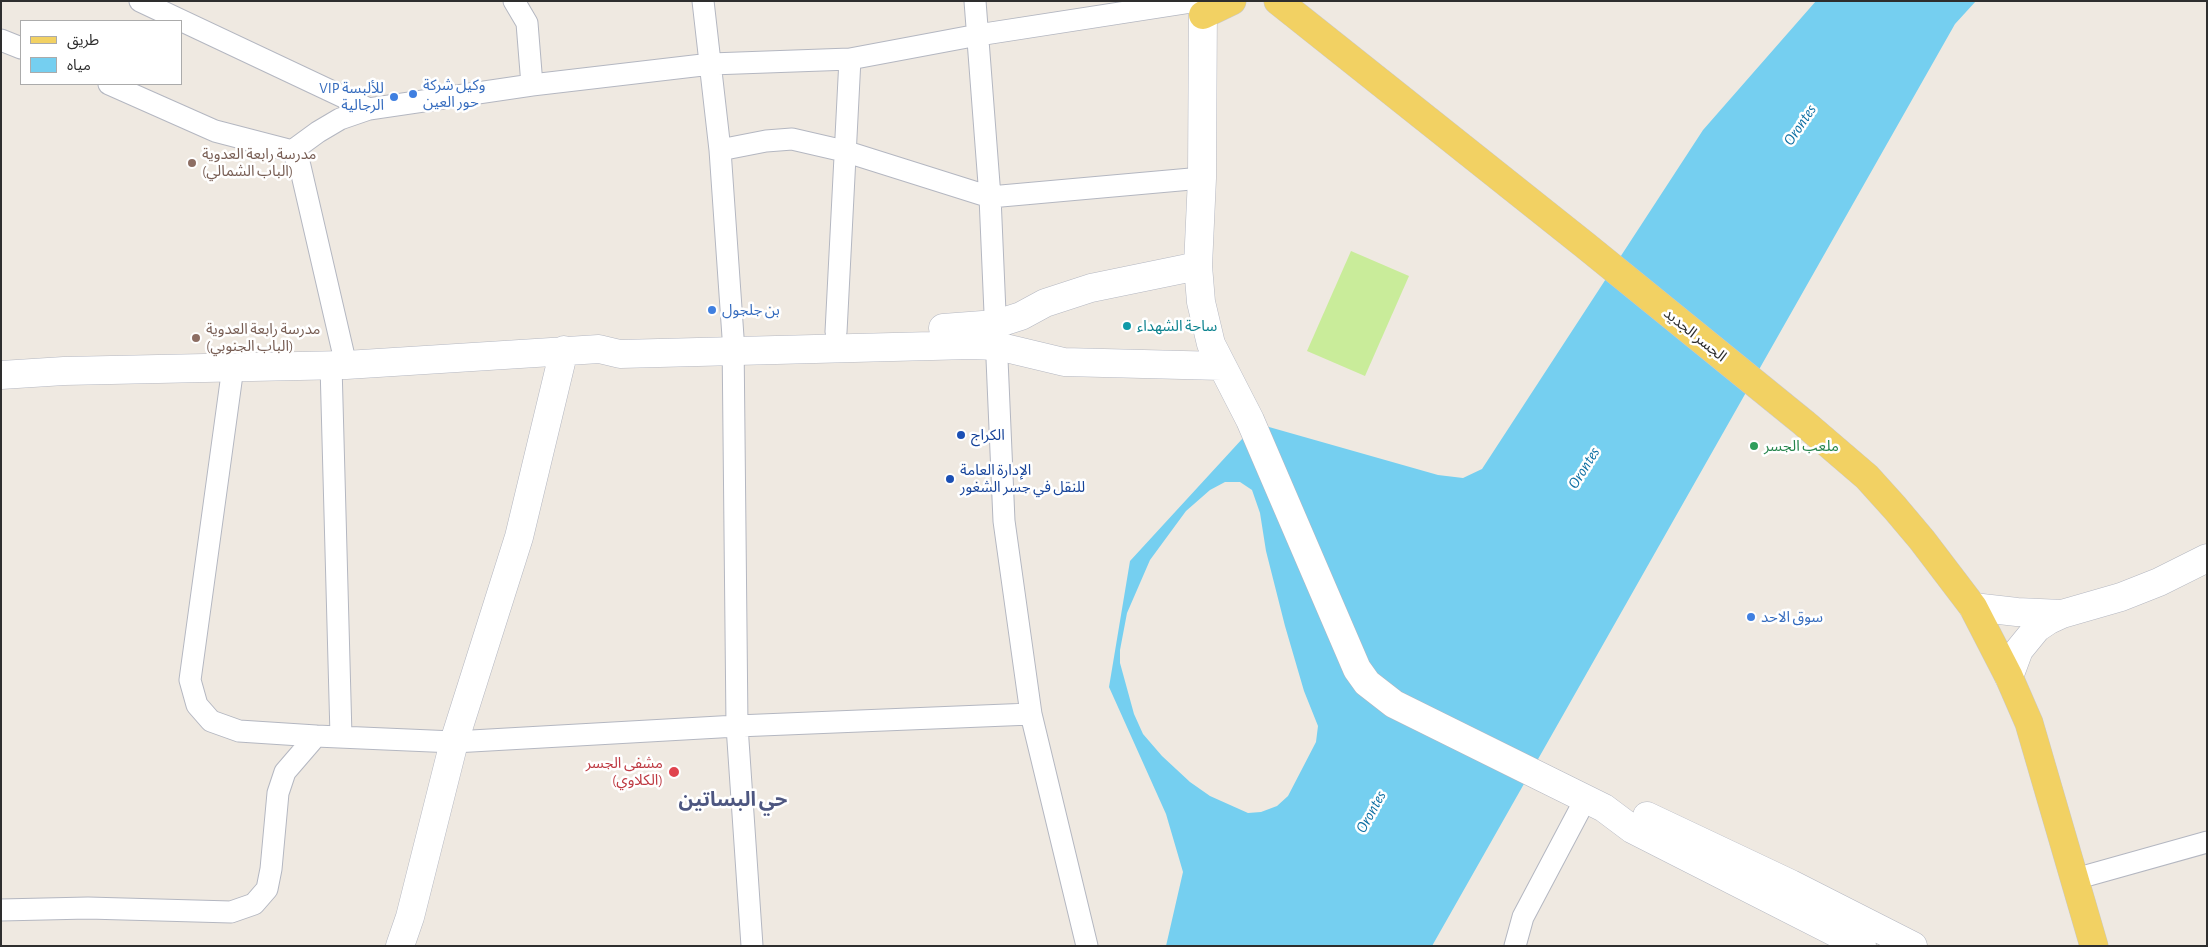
<!DOCTYPE html>
<html>
<head>
<meta charset="utf-8">
<style>
	body { margin:0 }
	#map { position:relative; width:2208px; height:947px; overflow:hidden; background:#efe9e1; font-family:"Alegreya Sans","Noto Sans Arabic",sans-serif }
	canvas { display:block }
	.frame { position:absolute; inset:0; border:2px solid #2e2e2e; pointer-events:none }
	.legend { position:absolute; left:20px; top:20px; width:162px; height:65px; box-sizing:border-box; background:#fff; border:1px solid #ababab; margin:0; padding:6px 9px; list-style:none; font-size:15px; color:#2e2e2e }
	.legend li { display:flex; align-items:center; gap:10px; height:25px }
	.legend b { width:25px; border:1px solid #ababab }
</style>
</head>
<body>
<div id="map">
<canvas width="2208" height="947"></canvas>
<div class="frame"></div>
<ul class="legend">
<li><b style="height:6px;background:#f2d163"></b>طريق</li>
<li><b style="height:14px;background:#75cff0"></b>مياه</li>
</ul>
</div>
<script>
const c = document.querySelector('canvas').getContext('2d');
c.lineJoin = 'round';
function fillPath(path, color) {
  c.fillStyle = color;
  c.fill(path, 'evenodd');
}
function shape(rows) {
  const path = new Path2D();
  for (const r of rows) {
    path.moveTo(r[0], r[1]);
    for (let i = 2; i < r.length; i += 2) path.lineTo(r[i], r[i + 1]);
  }
  return path;
}
function trace(path, color, width, dash) {
  c.strokeStyle = color;
  c.lineWidth = width;
  c.lineCap = dash ? 'butt' : 'round';
  c.setLineDash(dash || []);
  c.stroke(path);
}
function drawText(font, color, halo, rows, align = 'center') {
  c.font = font + ' "Alegreya Sans","Noto Sans Arabic",sans-serif';
  c.lineWidth = 5;
  c.setLineDash([]);
  c.textBaseline = 'middle';
  c.strokeStyle = halo;
  c.fillStyle = color;
  for (const [text, x, y, turn = 0] of rows) {
    c.save();
    c.translate(x, y);
    c.rotate((+turn || 0) * Math.PI / 180);
    c.textAlign = isNaN(turn) ? turn : align;
    if (halo) c.strokeText(text, 0, 0);
    c.fillText(text, 0, 0);
    c.restore();
  }
}
const pitch = shape([
	[1351,251,1409,276,1365,376,1307,351]
]);
const water = shape([
	[1816,1,1976,1,1955,24,1432,946,1166,946,1183,872,1166,814,1109,687,1130,561,1243,438,1269,427,1438,475,1463,478,1482,469,1703,130],
	[1225,482,1240,482,1252,490,1260,513,1266,551,1285,626,1304,691,1318,726,1316,742,1288,796,1277,806,1261,812,1248,813,1210,796,1190,782,1162,756,1143,734,1134,714,1120,663,1120,650,1127,613,1150,560,1186,511,1210,490]
]);
const street = shape([
	[140,1,369,109],
	[514,1,527,23,532,85],
	[703,1,720,150,733,337,737,726,752,946],
	[975,1,990,197,1004,521,1031,714,1087,946],
	[1,40,21,48],
	[109,84,215,131,292,151,300,166,346,365],
	[720,150,766,141,792,139,844,151,990,197,1202,178],
	[292,151,318,132,340,119,369,109,532,85,711,64,850,59,978,35,1197,1],
	[836,332,850,59],
	[331,365,341,736],
	[233,367,190,680,197,705,211,721,239,731,316,736],
	[2075,879,2207,842],
	[1,910,88,908,231,912,254,904,267,889,271,869,278,793,285,772,316,736,454,742,737,726,1031,714],
	[1515,946,1523,917,1586,798]
]);
const secondary = shape([
	[1203,1,1202,178,1198,266,1201,302,1211,344,1250,420,1357,669,1367,683,1394,704,1604,808,1632,829,1862,946],
	[943,328,996,324,1021,316,1045,303,1091,288,1198,266],
	[1,375,64,371,346,365,599,349,620,354,971,345,997,346,1064,362,1222,366],
	[1973,607,2017,612,2062,614],
	[2009,677,2019,650,2037,628,2049,620,2062,614,2121,597,2159,582,2207,558],
	[1647,816,1791,884,1913,946],
	[400,946,410,917,454,742,519,537,564,350]
]);
const primary = shape([
	[1278,1,1586,246,1804,423,1867,477,1895,508,1922,540,1973,607,2009,677,2029,723,2094,946],
	[1203,15,1232,1]
]);
const markers = [
	[413,94,5,"#3f7fe0"],
	[394,97,5,"#3f7fe0"],
	[192,163,5,"#8d6e63"],
	[712,310,5,"#3f7fe0"],
	[1127,326,5,"#0f9aa8"],
	[196,338,5,"#8d6e63"],
	[961,435,5,"#1a4fb4"],
	[1754,446,5,"#2e9e5b"],
	[950,479,5,"#1a4fb4"],
	[1751,617,5,"#3f7fe0"],
	[674,772,6,"#e0444e"]
];
const shopNames = [
	["وكيل شركة",423,85],
	["حور العين",423,102],
	["VIP للألبسة",384,88,"right"],
	["الرجالية",384,105,"right"],
	["بن جلجول",722,310],
	["سوق الاحد",1761,617]
];
const educationNames = [
	["مدرسة رابعة العدوية",202,154],
	["(الباب الشمالي)",202,171],
	["مدرسة رابعة العدوية",206,329],
	["(الباب الجنوبي)",206,346]
];
const cultureNames = [
	["ساحة الشهداء",1137,326]
];
const streetNames = [
	["الجسر الجديد",1695,335,39]
];
const transitNames = [
	["الكراج",971,435],
	["الإدارة العامة",960,470],
	["للنقل في جسر الشغور",960,487]
];
const leisureNames = [
	["ملعب الجسر",1764,446]
];
const healthNames = [
	["مشفى الجسر",663,763],
	["(الكلاوي)",663,780]
];
const waterNames = [
	["Orontes",1800,125,-56],
	["Orontes",1584,468,-58],
	["Orontes",1371,812,-61]
];
const districtNames = [
	["حي البساتين",733,800]
];
fillPath(pitch, '#c9ec9a');
fillPath(water, '#75cff0');
trace(street, '#b4b7c1', 23);
trace(secondary, '#b4b7c1', 29);
trace(primary, '#c9c9c9', 29);
trace(street, '#fff', 21);
trace(secondary, '#fff', 28);
trace(primary, '#f2d163', 28);
for (const [x, y, r, color] of markers) {
  const dot = new Path2D();
  dot.arc(x, y, r, 0, 2 * Math.PI);
  c.fillStyle = color;
  c.fill(dot);
  trace(dot, '#fff', 2);
}
drawText('15px', '#366cbe', '#fff', shopNames, 'left');
drawText('15px', '#785e54', '#fff', educationNames, 'left');
drawText('15px', '#0d838f', '#fff', cultureNames, 'left');
drawText('15px', '#2e2e2e', '#fff', streetNames);
drawText('15px', '#164399', '#fff', transitNames, 'left');
drawText('15px', '#27864d', '#fff', leisureNames, 'left');
drawText('15px', '#be3a42', '#fff', healthNames, 'right');
drawText('italic 16px', '#0d6fa3', '#fff', waterNames);
drawText('bold 20px', '#4d5680', '#fff', districtNames);
</script>
</body>
</html>
